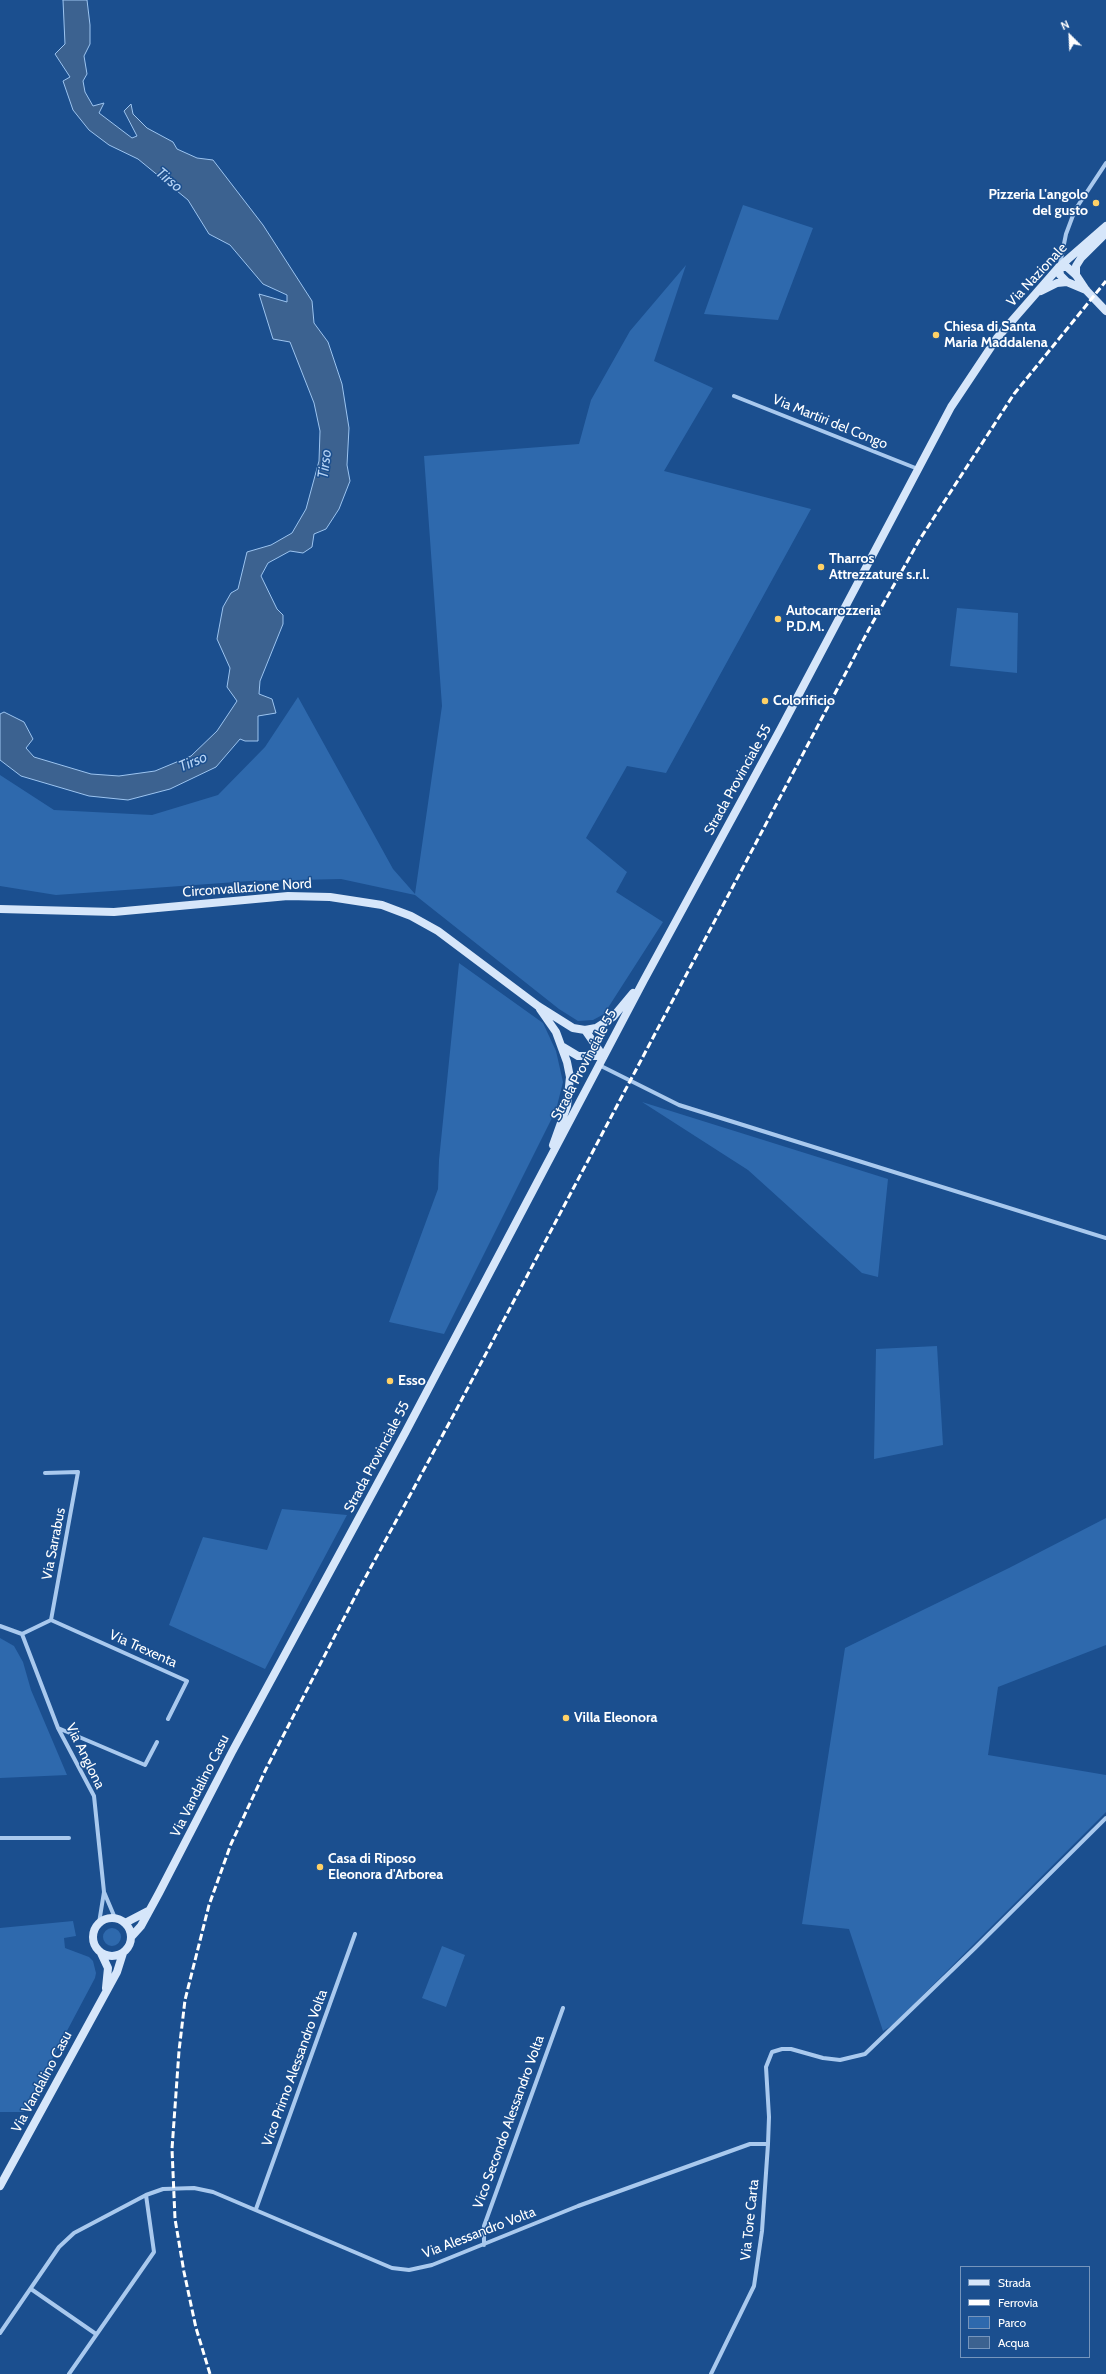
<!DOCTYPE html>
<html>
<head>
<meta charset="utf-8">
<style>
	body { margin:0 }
	#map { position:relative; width:1106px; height:2374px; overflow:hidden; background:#1b4f8f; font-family:Cabin,sans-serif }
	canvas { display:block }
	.legend { position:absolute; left:960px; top:2266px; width:130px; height:92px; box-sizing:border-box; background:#1b4f8f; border:1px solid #7695bc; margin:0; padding:5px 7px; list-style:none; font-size:12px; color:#fff }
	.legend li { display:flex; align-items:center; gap:8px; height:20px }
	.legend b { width:20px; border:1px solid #7695bc }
	.north { position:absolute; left:1050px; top:16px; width:40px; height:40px; -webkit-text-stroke:3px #1b4f8f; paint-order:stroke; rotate:336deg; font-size:11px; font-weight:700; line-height:16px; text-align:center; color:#fff }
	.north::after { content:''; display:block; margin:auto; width:14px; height:18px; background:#fff; clip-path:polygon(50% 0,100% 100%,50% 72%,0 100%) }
</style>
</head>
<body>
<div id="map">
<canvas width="1106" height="2374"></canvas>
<ul class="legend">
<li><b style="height:5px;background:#d6e6fa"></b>Strada</li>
<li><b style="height:5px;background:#fff"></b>Ferrovia</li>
<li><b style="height:11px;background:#2e69ad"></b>Parco</li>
<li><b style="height:11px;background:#3c6290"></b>Acqua</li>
</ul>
<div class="north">N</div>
</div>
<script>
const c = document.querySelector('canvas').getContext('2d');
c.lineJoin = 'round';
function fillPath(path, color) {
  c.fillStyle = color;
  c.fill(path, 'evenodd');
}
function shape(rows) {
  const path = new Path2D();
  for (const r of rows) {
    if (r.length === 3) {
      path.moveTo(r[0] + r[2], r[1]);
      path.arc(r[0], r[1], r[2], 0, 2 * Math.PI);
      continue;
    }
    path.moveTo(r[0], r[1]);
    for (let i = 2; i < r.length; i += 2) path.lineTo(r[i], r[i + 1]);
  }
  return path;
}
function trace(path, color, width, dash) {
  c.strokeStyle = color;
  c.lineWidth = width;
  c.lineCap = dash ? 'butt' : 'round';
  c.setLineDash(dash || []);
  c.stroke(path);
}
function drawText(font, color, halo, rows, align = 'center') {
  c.font = font + ' Cabin,sans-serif';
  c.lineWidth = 3;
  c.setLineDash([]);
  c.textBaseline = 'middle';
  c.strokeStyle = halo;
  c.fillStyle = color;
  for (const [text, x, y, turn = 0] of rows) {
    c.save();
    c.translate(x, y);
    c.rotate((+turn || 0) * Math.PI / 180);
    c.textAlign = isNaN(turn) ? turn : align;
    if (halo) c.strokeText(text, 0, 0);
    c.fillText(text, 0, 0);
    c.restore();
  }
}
const green = shape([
	[743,205,813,228,778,320,704,314],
	[686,265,654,361,713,388,664,471,811,509,666,773,627,766,586,838,627,872,616,892,663,922,604,1014,593,1020,578,1021,559,1009,415,895,341,879,250,881,56,895,0,886,0,775,54,810,152,815,218,795,265,747,298,697,393,869,415,894,442,706,424,456,579,444,591,400,630,331],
	[957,608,1018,613,1017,673,950,666],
	[459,963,543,1023,556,1051,563,1082,556,1110,444,1334,389,1322,438,1189,439,1160],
	[642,1102,888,1179,878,1277,862,1273,748,1170],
	[937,1346,943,1445,874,1459,876,1349],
	[282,1509,347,1515,265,1669,169,1625,203,1537,267,1550],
	[1106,1518,1106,1645,998,1687,988,1755,1106,1775,1106,1812,893,2025,883,2031,849,1929,802,1924,845,1648,1009,1568],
	[0,1638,14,1646,23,1662,31,1690,67,1775,0,1778],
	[73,1921,76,1936,64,1938,65,1948,89,1957,93,1961,96,1973,95,1978,24,2112,0,2112,0,1928],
	[112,1937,9],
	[442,1946,465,1955,446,2007,422,1998]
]);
const water = shape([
	[63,0,87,0,90,25,90,44,84,56,87,74,83,81,85,92,93,106,104,103,99,113,132,138,137,136,124,111,131,104,133,114,147,128,173,142,177,149,197,158,213,160,263,225,312,301,314,323,328,342,342,384,349,428,347,465,350,481,339,509,326,529,314,534,312,547,303,553,290,551,268,563,261,576,277,609,283,615,283,624,260,681,259,694,272,699,276,713,258,716,258,741,245,741,240,739,216,767,170,789,128,800,89,796,21,776,0,760,0,714,4,712,24,722,33,739,26,748,34,757,91,774,119,776,155,771,191,756,217,731,237,701,227,687,230,668,217,639,223,607,231,593,238,589,247,552,271,545,292,533,306,509,319,461,320,431,314,403,290,342,273,339,259,294,287,302,287,295,263,284,230,245,209,234,188,200,138,159,109,145,89,130,73,110,63,81,70,77,55,54,65,44,63,0]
]);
const street = shape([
	[1060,264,1066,234,1075,210,1106,163],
	[734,396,918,469],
	[599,1065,679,1105,1106,1238],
	[51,1620,187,1681,168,1719],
	[0,1626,22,1634],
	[22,1634,58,1728,94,1796,104,1892,99,1923],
	[22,1634,51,1620,78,1472,45,1473],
	[58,1728,145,1765,157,1742],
	[0,1838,69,1838],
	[104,1892,115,1918],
	[256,2209,355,1934],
	[484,2245,484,2226,563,2008],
	[31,2289,96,2334],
	[0,2333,59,2247,74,2233,146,2195,163,2189,194,2188,213,2192,392,2268,409,2270,432,2265,578,2206,750,2144,768,2144],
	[69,2374,154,2252,146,2195],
	[711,2374,754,2286,762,2231,768,2144,769,2117,766,2067,772,2052,782,2049,791,2049,823,2058,840,2060,865,2054,975,1948,1106,1818]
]);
const secondary = shape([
	[1059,267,1067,267,1076,275,1086,290,1106,311],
	[1059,267,1060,275,1067,282,1086,290],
	[1076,275,1076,266,1081,258,1106,233],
	[1041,291,1057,283,1067,282],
	[0,909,114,912,288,896,330,897,382,905,411,916,438,931,538,1006,573,1028,585,1030,603,1056],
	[540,1009,556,1032,567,1062,570,1077,567,1106,553,1145],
	[585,1030,596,1028,613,1017,633,993],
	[563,1047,578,1056,603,1056],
	[112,1937,19],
	[125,1923,148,1911],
	[132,1936,141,1926,159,1893,232,1752,405,1433,644,980,780,730,951,407,997,338,1059,267,1106,226],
	[101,1953,108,1968,106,1988],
	[0,2186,117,1972,123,1953]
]);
const rail = shape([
	[210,2374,196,2328,184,2272,175,2219,172,2149,179,2051,185,2000,209,1905,231,1844,266,1769,358,1591,453,1416,869,629,920,539,1014,394,1106,281]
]);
const markers = [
	[1096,203,4,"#ffd166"],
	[936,335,4,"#ffd166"],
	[821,567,4,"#ffd166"],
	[778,619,4,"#ffd166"],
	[765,701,4,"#ffd166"],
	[390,1381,4,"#ffd166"],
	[566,1718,4,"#ffd166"],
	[320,1867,4,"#ffd166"]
];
const poiNames = [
	["Pizzeria L'angolo",1088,195,"right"],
	["del gusto",1088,211,"right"],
	["Chiesa di Santa",944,327],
	["Maria Maddalena",944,343],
	["Tharros",829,559],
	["Attrezzature s.r.l.",829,575],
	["Autocarrozzeria",786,611],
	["P.D.M.",786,627],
	["Colorificio",773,701],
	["Esso",398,1381],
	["Villa Eleonora",574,1718],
	["Casa di Riposo",328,1859],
	["Eleonora d'Arborea",328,1875]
];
const streetNames = [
	["Via Nazionale",1037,275,-47],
	["Via Martiri del Congo",830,422,22],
	["Strada Provinciale 55",738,780,-61],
	["Circonvallazione Nord",247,888,-4],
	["Strada Provinciale 55",584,1065,-62],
	["Strada Provinciale 55",377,1457,-62],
	["Via Sarrabus",54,1544,-79],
	["Via Trexenta",143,1649,24],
	["Via Anglona",85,1756,64],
	["Via Vandalino Casu",200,1786,-63],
	["Vico Primo Alessandro Volta",295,2068,-70],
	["Via Vandalino Casu",42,2082,-62],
	["Vico Secondo Alessandro Volta",509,2122,-70],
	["Via Tore Carta",750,2220,-84],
	["Via Alessandro Volta",479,2233,-21]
];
const waterNames = [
	["Tirso",169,180,39],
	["Tirso",325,464,-83],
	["Tirso",193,762,-23]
];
fillPath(green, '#2e69ad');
fillPath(water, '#3c6290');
trace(water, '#9cc4f0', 1);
trace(street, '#a9c9ee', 4);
trace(secondary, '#d6e6fa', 8);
trace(rail, '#fff', 3, [7, 3]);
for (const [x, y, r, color] of markers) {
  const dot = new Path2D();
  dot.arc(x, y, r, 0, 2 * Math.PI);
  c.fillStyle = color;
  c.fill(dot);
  trace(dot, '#1b4f8f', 1.5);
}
drawText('bold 14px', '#fff', '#1b4f8f', poiNames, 'left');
drawText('14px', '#fff', '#1b4f8f', streetNames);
drawText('italic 15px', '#b5d3f5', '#1b4f8f', waterNames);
</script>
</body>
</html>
